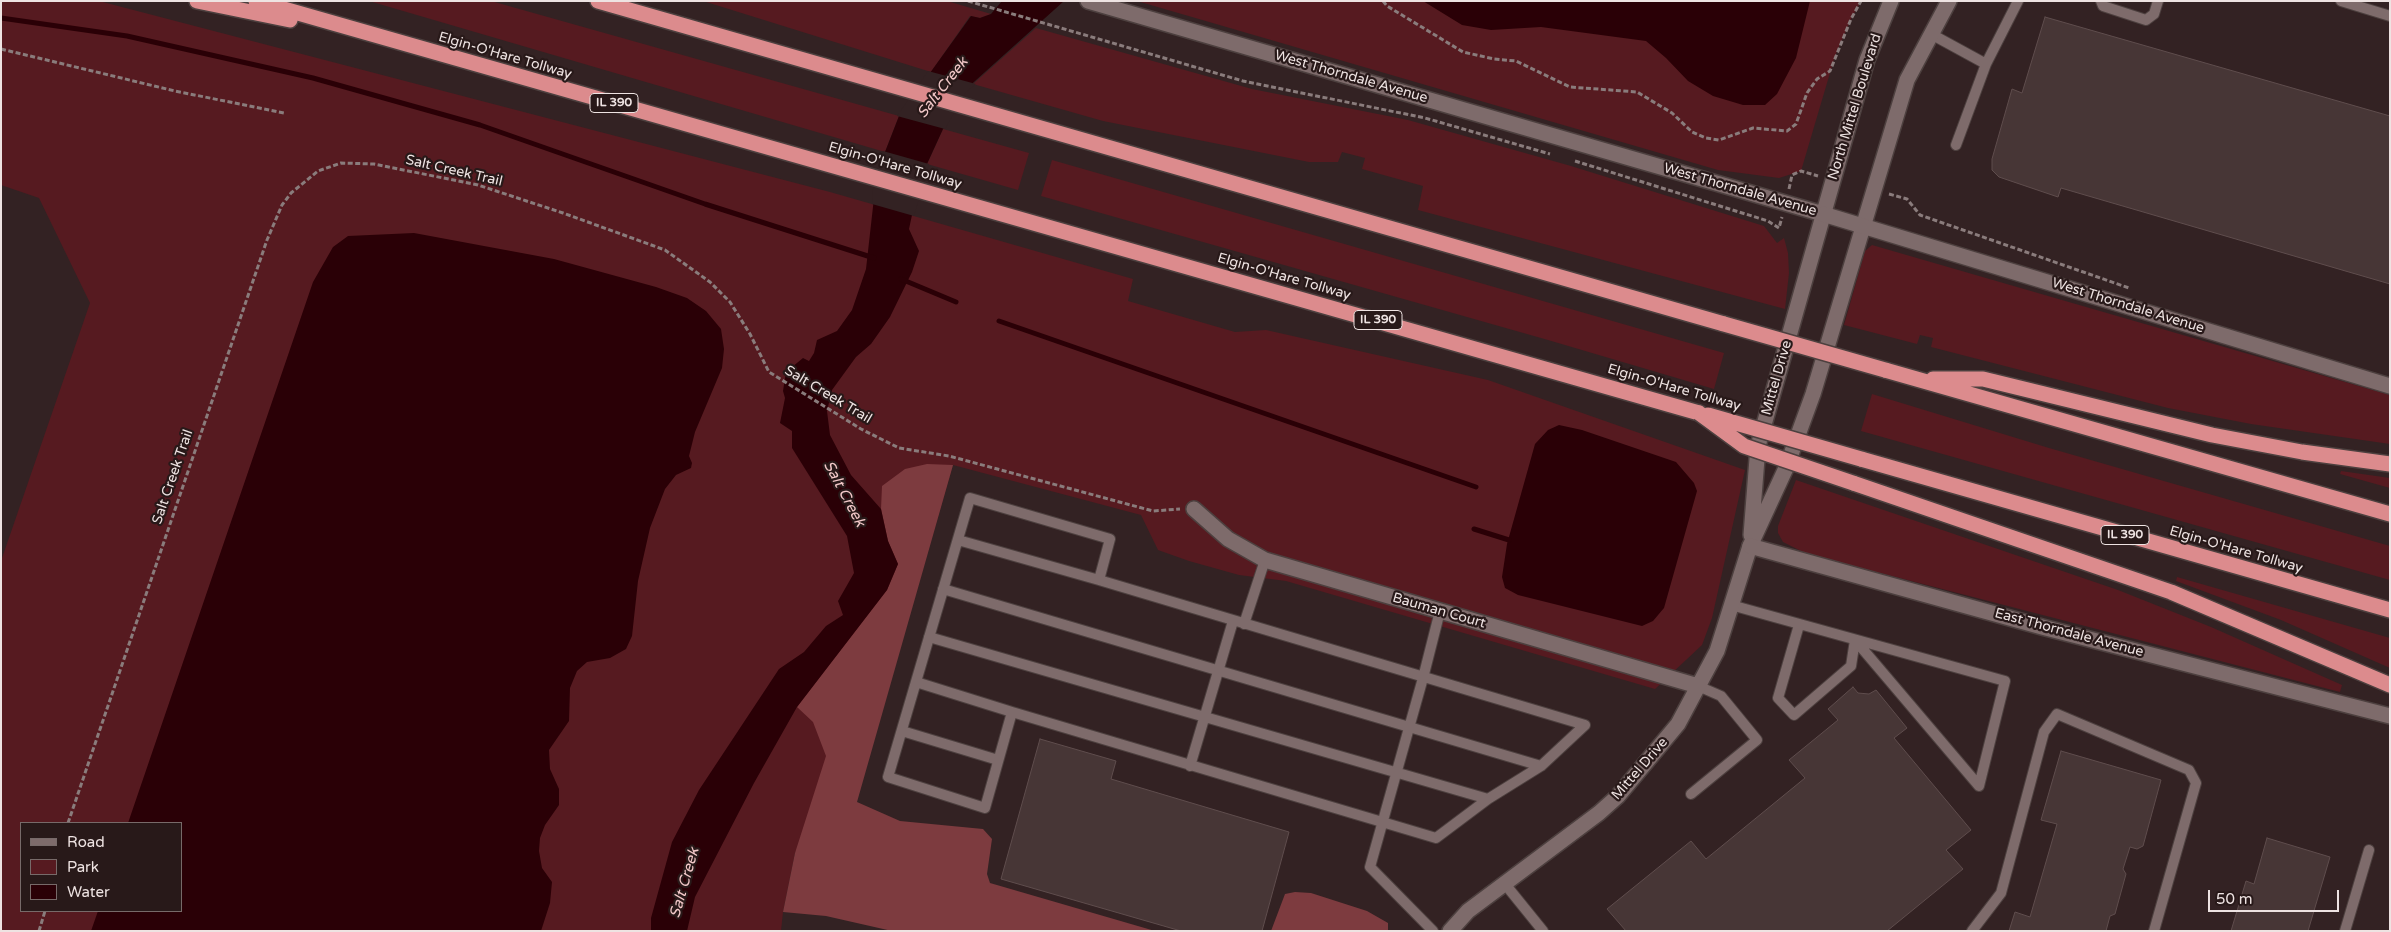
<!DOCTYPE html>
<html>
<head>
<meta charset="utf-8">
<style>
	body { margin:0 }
	#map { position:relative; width:2391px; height:932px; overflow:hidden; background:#332223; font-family:"Varela Round",sans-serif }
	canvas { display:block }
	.frame { position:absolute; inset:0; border:2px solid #eee3e2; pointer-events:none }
	.legend { position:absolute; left:20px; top:822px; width:162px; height:90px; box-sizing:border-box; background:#281919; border:1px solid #776a69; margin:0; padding:6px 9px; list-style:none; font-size:15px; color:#eee3e2 }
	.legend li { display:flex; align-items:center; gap:10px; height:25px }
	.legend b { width:25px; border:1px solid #776a69 }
	.scale { position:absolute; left:2208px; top:890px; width:131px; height:22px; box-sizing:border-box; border:2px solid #eee3e2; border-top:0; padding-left:6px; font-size:15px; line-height:18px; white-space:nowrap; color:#eee3e2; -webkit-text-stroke:4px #281919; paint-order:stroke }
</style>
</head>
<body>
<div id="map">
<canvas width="2391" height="932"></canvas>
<div class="frame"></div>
<ul class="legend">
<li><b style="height:6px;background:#7e6b6b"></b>Road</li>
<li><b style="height:14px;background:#561a20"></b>Park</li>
<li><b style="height:14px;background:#2a0006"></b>Water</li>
</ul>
<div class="scale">50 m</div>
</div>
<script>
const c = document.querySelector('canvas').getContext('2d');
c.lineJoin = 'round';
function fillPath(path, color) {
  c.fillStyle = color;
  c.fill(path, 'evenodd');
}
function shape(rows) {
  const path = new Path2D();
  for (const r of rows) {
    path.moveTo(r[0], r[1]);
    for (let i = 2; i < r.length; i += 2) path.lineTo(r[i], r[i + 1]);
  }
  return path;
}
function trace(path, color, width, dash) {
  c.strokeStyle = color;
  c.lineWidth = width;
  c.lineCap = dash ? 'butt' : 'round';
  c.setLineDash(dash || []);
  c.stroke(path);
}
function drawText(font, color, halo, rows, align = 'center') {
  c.font = font + ' "Varela Round",sans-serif';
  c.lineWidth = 4.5;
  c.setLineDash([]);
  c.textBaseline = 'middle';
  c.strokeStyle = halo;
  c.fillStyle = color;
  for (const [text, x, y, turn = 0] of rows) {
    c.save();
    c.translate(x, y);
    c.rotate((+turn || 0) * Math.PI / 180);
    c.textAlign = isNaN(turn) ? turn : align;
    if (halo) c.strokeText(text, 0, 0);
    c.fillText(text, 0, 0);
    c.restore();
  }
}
const green = shape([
	[1,1,99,1,830,192,1133,279,1128,301,1235,332,1266,330,1488,380,1745,470,1712,618,1702,645,1655,689,1286,581,1239,575,1189,561,1158,550,1141,515,953,465,899,651,795,853,783,912,781,931,1,931,1,561,90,303,39,198,1,185],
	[21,823,181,823,181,911,21,911],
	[369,1,491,1,899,116,885,152],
	[703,1,947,1,991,14,980,18,970,16,931,72],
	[1137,1,1861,1,1851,19,1835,56,1801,171,1779,178,1718,170],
	[1036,28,1252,89,1408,120,1571,166,1764,226,1777,243,1784,238,1788,253,1789,273,1785,309,1418,210,1423,186,1362,169,1365,158,1342,152,1338,162,1309,162,1103,121,973,84],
	[943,129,1029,153,1018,190,927,164],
	[1052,160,1724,353,1714,389,1548,340,1041,196],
	[1872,245,2390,395,2390,444,2251,424,2168,408,1931,347,1933,338,1920,335,1917,344,1844,325,1865,251],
	[1872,394,2049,448,2390,546,2390,580,1861,431],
	[2341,471,2390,478,2390,488,2340,474],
	[1796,480,2118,590,2211,627,2342,685,2340,692,1807,554,1783,542,1778,533,1778,526],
	[2177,577,2390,638,2390,668,2281,620,2176,581]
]);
const forest = shape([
	[927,464,953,465,857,802,900,821,983,829,992,839,987,874,990,883,1155,931,892,931,826,916,783,912,795,853,826,756,813,722,797,707,887,590,898,564,888,541,881,509,882,486,905,469],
	[1295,892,1311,893,1367,911,1388,923,1388,931,1271,931,1285,894]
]);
const water = shape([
	[1002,1,1064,1,965,90,943,129,927,164,912,215,909,229,919,251,912,272,890,317,871,344,856,357,832,390,827,411,830,435,851,475,881,509,888,541,898,564,887,590,797,707,754,783,695,897,687,931,651,931,651,918,672,842,699,790,779,669,804,652,826,626,843,615,838,601,854,573,847,536,792,448,792,431,780,423,785,398,783,391,786,372,803,358,809,361,814,353,817,340,837,331,852,310,866,269,875,189,885,152,899,116,971,16,980,18,991,14],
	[1423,1,1810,1,1796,58,1777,94,1765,105,1743,105,1713,96,1688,81,1666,58,1646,41,1541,27,1491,30,1462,25],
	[414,233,554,259,656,287,687,298,706,311,721,329,724,349,722,368,695,432,689,456,692,463,691,468,676,475,665,489,650,528,638,581,632,636,626,649,610,658,587,662,577,671,570,688,569,721,549,750,550,769,559,789,559,805,545,825,540,838,539,851,542,868,552,882,550,903,541,931,91,931,98,911,181,911,181,823,128,823,313,282,333,247,348,236],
	[1559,425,1582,430,1676,462,1694,483,1697,491,1664,608,1653,621,1642,626,1518,595,1505,588,1502,577,1507,544,1535,444,1548,430]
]);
const pier = shape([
	[928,71,976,84,966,92,945,129,897,116],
	[883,151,929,164,914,216,872,204,873,189]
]);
const stream = shape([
	[1,18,127,36,313,78,480,125,705,204,874,258],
	[901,279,956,302],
	[999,321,1476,487],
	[1474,529,1509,540]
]);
const building = shape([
	[2045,17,2390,116,2390,284,2061,188,2058,197,1999,177,1992,170,1992,159,2012,89,2022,93,2045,17],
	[1853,687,1858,693,1869,694,1876,690,1907,728,1894,738,1971,830,1946,850,1963,869,1887,931,1626,931,1607,909,1691,841,1706,859,1805,778,1789,760,1838,720,1828,709,1853,687],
	[1040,739,1116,761,1111,779,1289,832,1262,931,1181,931,1001,879,1040,739],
	[2061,751,2161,780,2143,846,2137,849,2130,847,2123,869,2126,874,2115,914,2110,916,2106,931,2009,931,2015,912,2030,917,2057,824,2041,820,2061,751],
	[2267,838,2330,857,2308,931,2231,931,2246,881,2254,884,2267,838]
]);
const path = shape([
	[968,1,1243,81,1425,118,1550,154],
	[1383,1,1387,6,1463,52,1494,59,1516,61,1570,87,1637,92,1672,113,1692,132,1706,138,1719,140,1753,128,1787,131,1796,124,1807,93,1817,79,1830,71,1851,19,1861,1],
	[1,49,175,91,284,113],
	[1575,161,1768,221,1779,228,1782,217],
	[1789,189,1792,175,1801,171,1818,176],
	[1889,194,1907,199,1920,215,2129,288],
	[68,823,267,240,282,205,291,193,318,171,341,163,374,164,478,185,563,213,665,250,710,282,730,302,750,334,769,372,861,429,899,448,949,456,1153,511,1180,509],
	[39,931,45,911]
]);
const lane = shape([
	[2101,1,2103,6,2146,20,2154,14,2158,1],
	[2341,1,2390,16],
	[1931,34,1986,64,2018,1],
	[1956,145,1986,64],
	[970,498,1110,539,1099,580,1585,725,1541,766,1488,799,1436,838,1012,712,985,808,888,777,970,498],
	[958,540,1099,580],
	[943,589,1541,766],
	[1731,605,2005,681,1979,786,1855,640],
	[1244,624,1265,560],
	[1799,625,1778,698,1794,715,1851,666,1855,640],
	[929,637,1488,799],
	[916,682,1012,712],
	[902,731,998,760],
	[1190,766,1233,621],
	[1691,794,1757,740,1721,696,1698,686],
	[1505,884,1543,931],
	[1433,931,1370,867,1423,678,1440,611],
	[1972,931,2001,893,2044,732,2057,714,2189,770,2196,783,2154,931],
	[2345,931,2369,850]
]);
const street = shape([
	[1088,1,1823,214],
	[1194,509,1228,539,1265,560,1698,686],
	[1751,535,1758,446,1867,60,1891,1],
	[1450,931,1468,911,1599,813,1618,796,1678,724,1717,651,1750,546,1786,468,1813,394,1907,80,1949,1]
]);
const secondary = shape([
	[1823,214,2390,386],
	[1750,546,2042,627,2390,716]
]);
const highway = shape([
	[197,1,290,20],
	[256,1,1699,413],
	[598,1,1724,324],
	[1885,370,2390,514],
	[1933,379,1983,379,2212,435,2302,452,2390,464],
	[1861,459,2390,610],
	[1853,483,2171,592,2390,685]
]);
const highwayBridge = shape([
	[1724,324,1885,370],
	[1699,413,1744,446,1853,483],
	[1708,415,1861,459]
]);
const shields = [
	[614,103,48],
	[1378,320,48],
	[2125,535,48]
];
const shieldNames = [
	["IL 390",614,103],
	["IL 390",1378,320],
	["IL 390",2125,535]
];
const streetNames = [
	["Elgin-O'Hare Tollway",505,56,16],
	["West Thorndale Avenue",1351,77,16],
	["North Mittel Boulevard",1855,107,-73],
	["Elgin-O'Hare Tollway",895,166,16],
	["Salt Creek Trail",454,171,13],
	["West Thorndale Avenue",1740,190,16],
	["Elgin-O'Hare Tollway",1284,277,16],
	["West Thorndale Avenue",2128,306,17],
	["Mittel Drive",1777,378,-74],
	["Elgin-O'Hare Tollway",1674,388,16],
	["Salt Creek Trail",828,395,31],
	["Salt Creek Trail",173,477,-71],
	["Elgin-O'Hare Tollway",2236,550,16],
	["Bauman Court",1439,611,16],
	["East Thorndale Avenue",2069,633,15],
	["Mittel Drive",1640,769,-49]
];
const waterNames = [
	["Salt Creek",943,88,-52],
	["Salt Creek",844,494,62],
	["Salt Creek",685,883,-74]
];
fillPath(green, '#561a20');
fillPath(forest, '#7d3b3f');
fillPath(water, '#2a0006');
fillPath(pier, '#332223');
trace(stream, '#2a0006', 5);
fillPath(building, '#473636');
trace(building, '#5f4d4d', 1);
trace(lane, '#4d403f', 12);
trace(street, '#4d403f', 18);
trace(secondary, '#4d403f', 18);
trace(highway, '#4d403f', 18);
trace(path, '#8a7c7c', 3, [5, 2.5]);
trace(lane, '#7e6b6b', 10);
trace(street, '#7e6b6b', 15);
trace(secondary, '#7e6b6b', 15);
trace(highway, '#dc8b8d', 15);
trace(highwayBridge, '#4d403f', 18, []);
trace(highwayBridge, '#dc8b8d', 15);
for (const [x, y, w] of shields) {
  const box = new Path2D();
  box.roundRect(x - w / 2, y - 9.5, w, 19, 4);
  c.fillStyle = '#281919';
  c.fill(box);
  trace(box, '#eee3e2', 1);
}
drawText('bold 12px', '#eee3e2', null, shieldNames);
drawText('14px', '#eee3e2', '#281919', streetNames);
drawText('italic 15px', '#f3c9c9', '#281919', waterNames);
</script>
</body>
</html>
